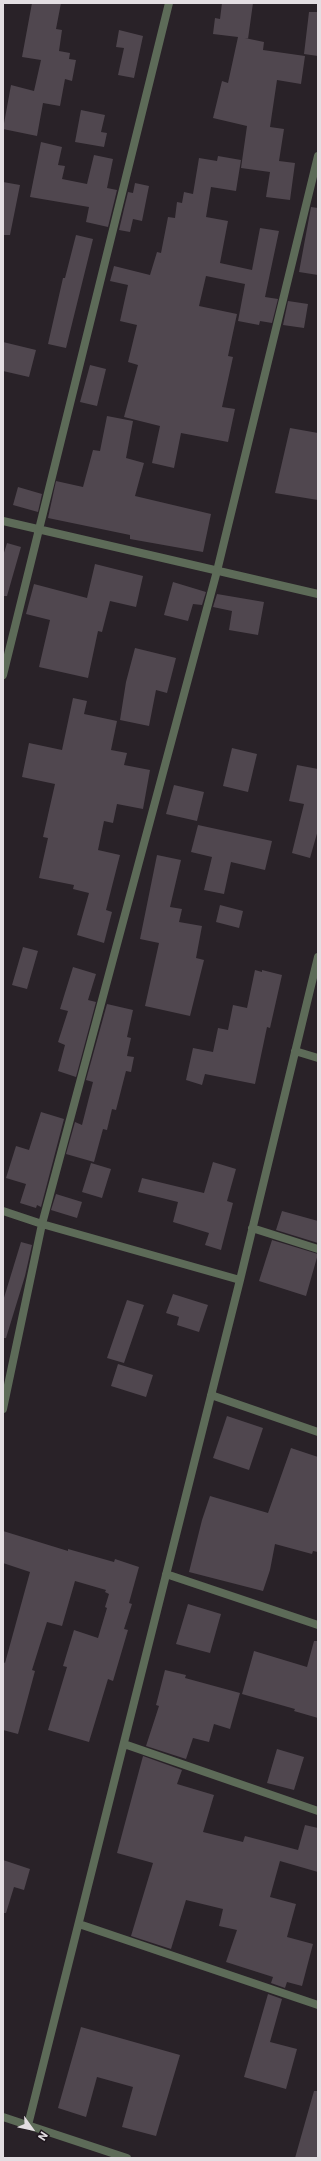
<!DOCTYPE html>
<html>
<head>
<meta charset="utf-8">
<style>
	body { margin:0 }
	#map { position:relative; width:321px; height:2161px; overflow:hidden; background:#292228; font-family:Roboto,sans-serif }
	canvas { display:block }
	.frame { position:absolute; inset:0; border:4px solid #e3dee2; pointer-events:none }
	.north { position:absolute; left:12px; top:2109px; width:40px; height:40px; -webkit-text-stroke:3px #20181f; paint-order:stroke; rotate:123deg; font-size:11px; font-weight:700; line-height:16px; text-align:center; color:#e3dee2 }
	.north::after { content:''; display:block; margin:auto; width:14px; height:18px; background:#e3dee2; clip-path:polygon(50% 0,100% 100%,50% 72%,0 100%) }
</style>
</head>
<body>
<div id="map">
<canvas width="321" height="2161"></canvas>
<div class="frame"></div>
<div class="north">N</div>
</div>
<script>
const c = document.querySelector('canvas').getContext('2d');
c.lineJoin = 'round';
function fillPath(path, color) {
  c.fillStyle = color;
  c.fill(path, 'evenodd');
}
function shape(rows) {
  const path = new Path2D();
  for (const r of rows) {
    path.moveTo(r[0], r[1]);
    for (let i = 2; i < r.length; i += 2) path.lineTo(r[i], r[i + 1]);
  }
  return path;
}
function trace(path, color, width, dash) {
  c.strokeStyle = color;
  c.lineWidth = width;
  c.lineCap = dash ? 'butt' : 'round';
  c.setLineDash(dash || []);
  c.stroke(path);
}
const building = shape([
	[32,3,61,3,56,29,62,30,59,51,70,53,69,59,76,60,72,81,65,79,60,106,43,103,37,136,3,129,11,85,34,91,41,60,22,57],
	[222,3,253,3,248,39,245,38,264,42,263,50,305,56,301,84,277,80,270,127,284,129,279,161,295,163,290,200,266,197,270,172,241,168,247,126,213,118,222,81,228,83,238,37,213,34,215,18,220,19],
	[309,12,318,12,318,56,304,54],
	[119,30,143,36,134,78,118,75,124,48,116,47],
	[81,110,105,115,101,132,107,133,104,147,75,142],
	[41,142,62,147,58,165,65,166,62,179,87,184,94,155,113,159,107,188,117,190,108,227,86,222,89,207,30,197],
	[218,156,241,160,236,191,211,187,206,217,228,221,220,263,252,270,260,228,279,231,265,297,278,299,272,323,260,321,259,325,238,321,245,284,206,276,199,306,237,314,228,356,233,357,222,407,235,409,228,442,181,433,174,468,152,463,160,426,124,417,138,365,128,362,137,325,120,321,128,285,110,281,114,266,150,275,157,252,161,253,168,217,175,218,177,202,182,203,184,192,193,194,199,158,217,161],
	[3,182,20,185,10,235,3,235],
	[135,183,149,186,142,221,133,219,130,232,119,230,128,192,133,193],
	[311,207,318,208,318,275,299,272],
	[76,235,93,239,66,348,48,344,63,278,65,278],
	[288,301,308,304,304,328,283,325],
	[3,342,36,350,29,377,3,371],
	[90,365,106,369,97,406,80,402],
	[107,416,133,421,126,458,144,463,135,496,211,514,203,552,130,539,130,535,48,518,56,481,83,487,93,450,100,451],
	[290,428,318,433,318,500,275,493],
	[18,487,42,494,38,512,13,505],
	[7,543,21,547,7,596,3,596,3,556],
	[95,564,143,576,136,607,110,601,102,632,98,631,88,678,39,667,50,620,26,614,34,584,87,598],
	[173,582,206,592,202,605,193,604,188,621,164,615],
	[217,594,264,602,258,635,229,630,232,611,213,607],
	[135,648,176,658,167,693,156,690,149,726,120,720,126,682],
	[73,698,87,701,84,714,117,721,111,750,127,753,124,765,150,770,143,809,117,804,113,823,104,821,98,850,120,855,106,910,112,912,104,943,77,935,89,893,73,889,74,885,39,878,48,838,43,837,55,784,22,777,29,743,62,750],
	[232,748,257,754,248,792,223,786],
	[297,765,318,769,318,830,310,858,292,853,304,804,289,801],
	[174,785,204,792,197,821,166,814],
	[198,825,272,841,265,870,231,862,224,894,204,890,212,857,191,852],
	[157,855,181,860,170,907,182,909,179,922,202,926,196,958,204,960,190,1016,145,1006,159,943,140,939],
	[220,905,243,911,239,928,216,922],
	[23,947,38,951,27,989,12,985],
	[73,967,96,974,88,1000,96,1002,76,1077,58,1071,65,1045,58,1042,68,1011,60,1009],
	[255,970,262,972,262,970,282,975,270,1028,267,1027,255,1084,205,1074,202,1085,186,1080,193,1048,213,1052,218,1028,228,1030,233,1005,247,1008],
	[107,1004,133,1010,127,1037,131,1038,127,1056,134,1057,131,1072,126,1071,116,1110,112,1109,107,1130,103,1129,94,1162,66,1154,75,1122,82,1125,93,1082,86,1080],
	[41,1112,64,1119,41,1207,37,1205,36,1208,20,1203,26,1184,6,1178,16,1146,29,1150],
	[213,1162,236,1169,227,1201,233,1203,221,1250,205,1245,209,1233,173,1222,178,1202,138,1192,142,1178,204,1193],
	[91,1163,111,1169,102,1198,82,1192],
	[56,1194,82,1202,77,1218,51,1210],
	[282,1211,318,1221,318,1243,276,1230],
	[272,1240,318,1254,306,1296,259,1281],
	[21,1242,32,1245,25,1276,6,1338,3,1338,3,1301],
	[173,1294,208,1305,199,1332,177,1325,179,1317,166,1313],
	[127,1300,144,1305,124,1363,107,1358],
	[118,1364,153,1375,146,1397,111,1386],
	[227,1416,263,1428,249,1470,213,1458],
	[291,1448,318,1457,318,1552,313,1551,312,1554,275,1544,270,1570,263,1591,189,1572,202,1520,210,1496,268,1513],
	[3,1531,68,1551,68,1549,114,1562,115,1559,139,1567,129,1603,132,1604,124,1629,128,1630,113,1681,108,1679,89,1742,48,1730,67,1667,63,1666,74,1630,98,1638,107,1608,105,1607,109,1594,105,1592,106,1590,75,1581,62,1626,47,1622,32,1670,35,1671,18,1734,3,1730,3,1662,5,1663,30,1572,3,1563],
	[188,1604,221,1614,210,1653,176,1644],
	[314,1641,318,1641,318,1718,294,1711,295,1709,242,1694,254,1651,307,1667],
	[165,1670,186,1675,185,1678,240,1693,230,1729,214,1724,209,1742,193,1738,186,1759,146,1746,159,1706,156,1705],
	[277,1749,304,1757,294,1790,267,1783],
	[143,1756,182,1770,177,1784,214,1795,203,1832,243,1842,245,1836,298,1850,305,1825,318,1828,318,1872,280,1861,270,1897,296,1904,287,1937,313,1944,302,1986,287,1982,285,1988,271,1983,273,1977,226,1962,237,1930,219,1926,223,1909,186,1900,171,1949,131,1936,153,1863,117,1853],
	[3,1860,30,1869,24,1890,14,1887,6,1913,3,1913],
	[268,1994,282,1999,270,2042,297,2049,286,2089,244,2077],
	[81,2027,180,2055,156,2136,122,2127,133,2087,97,2077,86,2117,58,2108],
	[314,2091,318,2091,318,2158,295,2158]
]);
const minor = shape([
	[3,521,318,594],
	[3,675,169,3],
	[295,1051,318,1058],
	[3,1211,42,1224,240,1280],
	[252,1228,318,1249],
	[211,1395,318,1432],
	[3,1409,42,1224,217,571,318,156],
	[166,1574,318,1625],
	[124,1744,318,1811],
	[79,1924,318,2005],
	[3,2117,127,2158],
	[28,2125,240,1280,318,957]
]);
fillPath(building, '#50474f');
trace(minor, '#5d6b58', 8);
</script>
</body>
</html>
